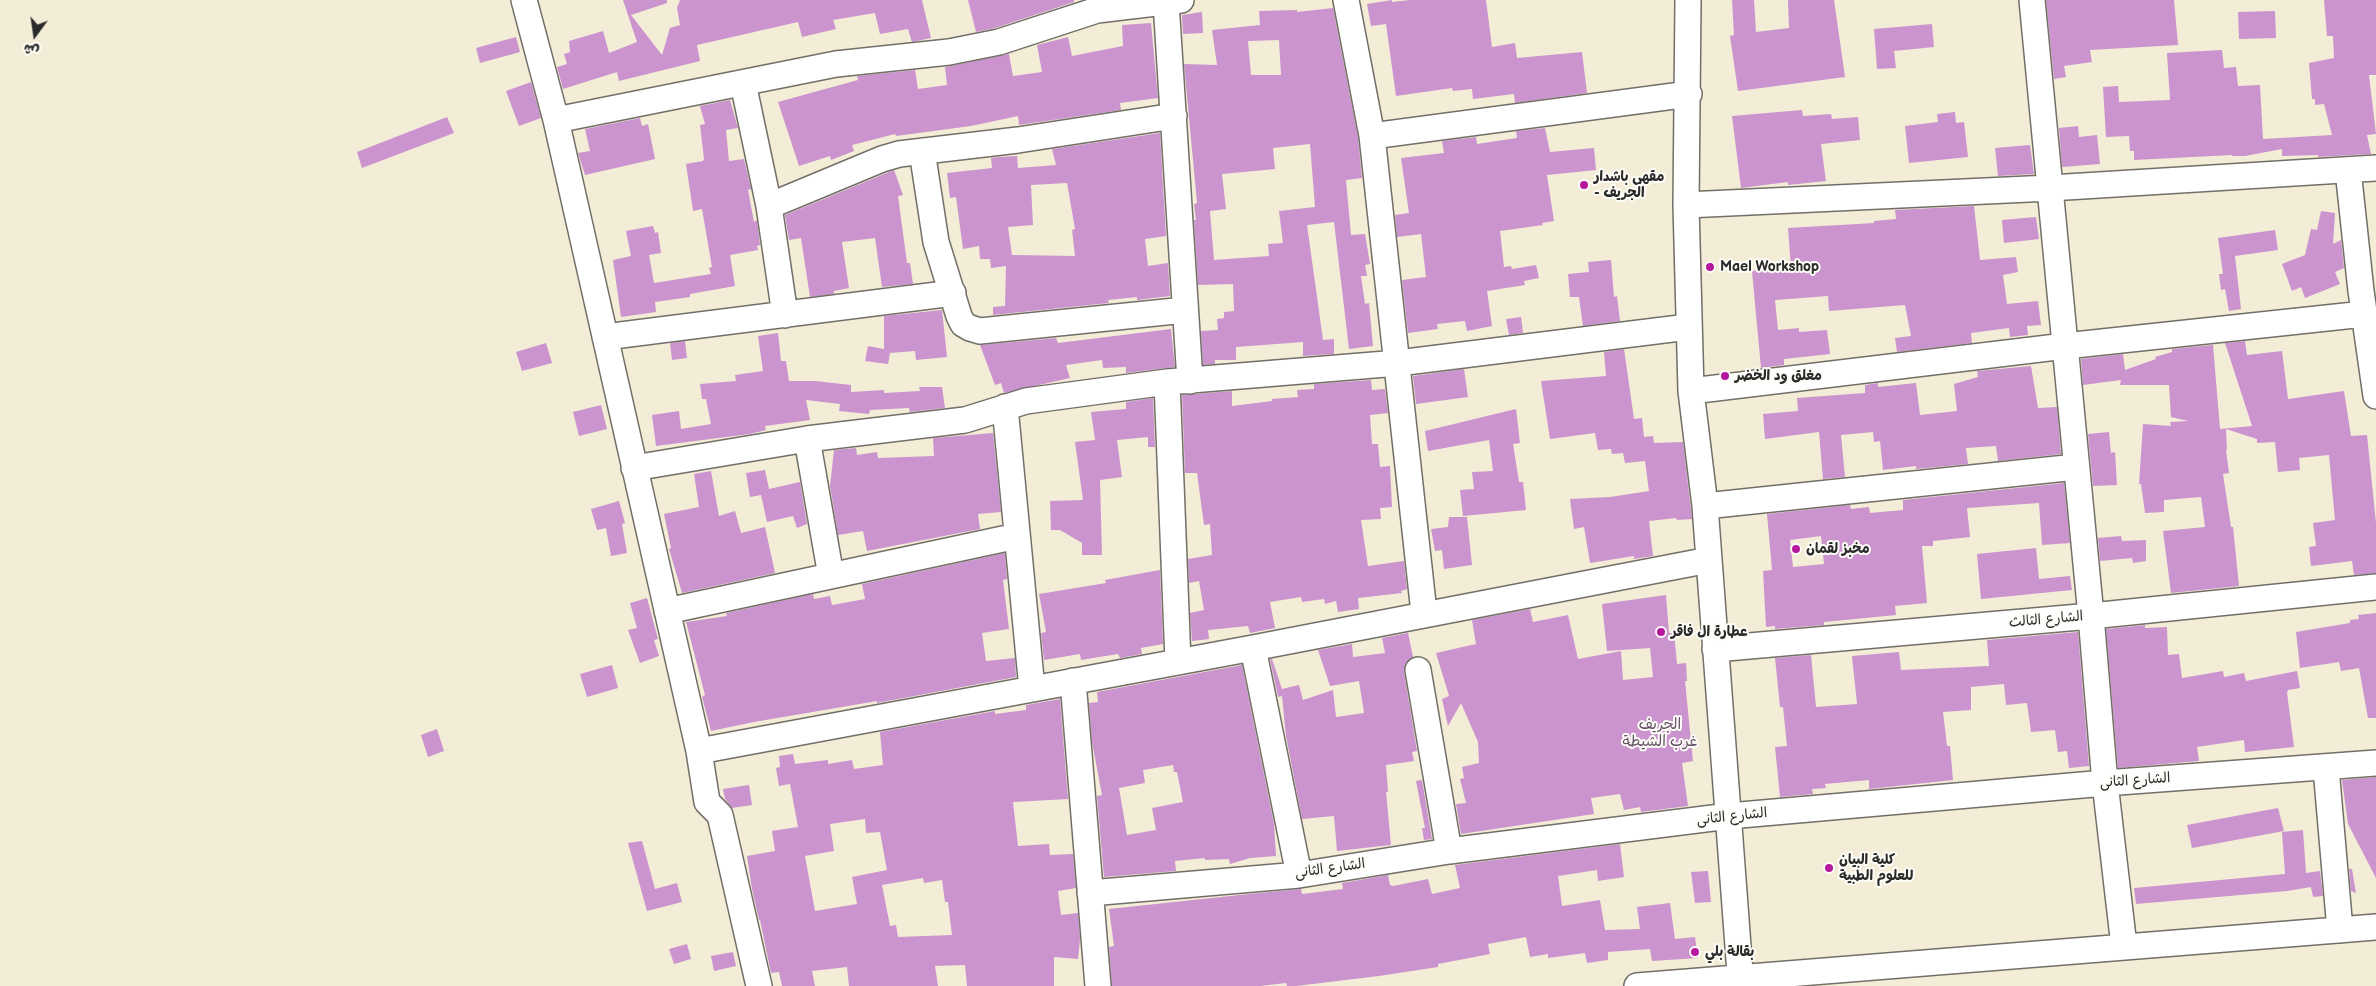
<!DOCTYPE html>
<html>
<head>
<meta charset="utf-8">
<style>
	body { margin:0 }
	#map { position:relative; width:2376px; height:986px; overflow:hidden; background:#f3ecd6; font-family:"Balsamiq Sans","Playpen Sans Arabic",sans-serif }
	canvas { display:block }
	.north { position:absolute; left:10px; top:10px; width:50px; height:50px; -webkit-text-stroke:4px #fdfcf7; paint-order:stroke; rotate:194deg; font-size:14px; font-weight:700; line-height:20px; text-align:center; color:#2b2b2b }
	.north::after { content:''; display:block; margin:auto; width:18px; height:22px; background:#2b2b2b; clip-path:polygon(50% 0,100% 100%,50% 72%,0 100%) }
</style>
</head>
<body>
<div id="map">
<canvas width="2376" height="986"></canvas>
<div class="north">ش</div>
</div>
<script>
const c = document.querySelector('canvas').getContext('2d');
c.lineJoin = 'round';
function fillPath(path, color) {
  c.fillStyle = color;
  c.fill(path, 'evenodd');
}
function shape(rows) {
  const path = new Path2D();
  for (const r of rows) {
    path.moveTo(r[0], r[1]);
    for (let i = 2; i < r.length; i += 2) path.lineTo(r[i], r[i + 1]);
  }
  return path;
}
function trace(path, color, width, dash) {
  c.strokeStyle = color;
  c.lineWidth = width;
  c.lineCap = dash ? 'butt' : 'round';
  c.setLineDash(dash || []);
  c.stroke(path);
}
function drawText(font, color, halo, rows, align = 'center') {
  c.font = font + ' "Balsamiq Sans","Playpen Sans Arabic",sans-serif';
  c.lineWidth = 4;
  c.setLineDash([]);
  c.textBaseline = 'middle';
  c.strokeStyle = halo;
  c.fillStyle = color;
  for (const [text, x, y, turn = 0] of rows) {
    c.save();
    c.translate(x, y);
    c.rotate((+turn || 0) * Math.PI / 180);
    c.textAlign = isNaN(turn) ? turn : align;
    if (halo) c.strokeText(text, 0, 0);
    c.fillText(text, 0, 0);
    c.restore();
  }
}
const building = shape([
	[623,0,667,0,667,3,631,15,662,55,670,28,680,25,677,8,680,0,922,0,931,38,912,42,908,29,880,34,875,13,833,20,836,29,802,37,798,22,697,45,700,61,619,81,617,72,563,89,557,67,567,64,564,54,570,52,569,41,603,31,609,53,637,42],
	[968,0,1074,0,1074,2,995,28,976,32],
	[1392,0,1392,2,1410,0,1486,0,1492,47,1515,43,1517,58,1582,52,1587,93,1515,103,1514,94,1473,99,1472,89,1453,91,1452,88,1396,96,1386,24,1371,26,1367,4],
	[1732,0,1754,0,1756,32,1789,28,1788,0,1834,0,1845,77,1738,91,1730,36,1734,35],
	[2046,0,2174,0,2178,45,2090,50,2092,62,2064,66,2066,77,2054,79],
	[2324,0,2376,0,2376,75,2369,75,2376,134,2367,135,2371,154,2318,157,2318,155,2282,156,2282,149,2245,156,2232,156,2232,155,2134,160,2134,151,2130,151,2129,136,2106,137,2103,87,2118,86,2119,102,2170,100,2167,53,2222,50,2224,68,2236,67,2238,86,2260,85,2263,139,2332,135,2324,104,2315,105,2315,99,2312,99,2309,63,2334,58,2333,36,2327,36],
	[1333,8,1358,138,1362,178,1346,180,1351,235,1365,234,1370,264,1365,265,1367,276,1361,276,1365,304,1369,303,1373,346,1349,349,1334,222,1307,225,1323,340,1334,339,1334,354,1303,356,1303,342,1236,347,1236,360,1215,360,1215,364,1203,365,1201,331,1218,330,1217,319,1224,318,1224,312,1234,311,1233,284,1198,285,1194,220,1196,220,1194,204,1197,203,1184,64,1217,65,1212,30,1260,25,1259,11,1297,10,1297,12],
	[1279,40,1281,75,1251,75,1248,41],
	[1310,144,1315,207,1279,211,1283,243,1268,244,1269,256,1214,260,1210,211,1226,209,1222,174,1275,169,1273,148],
	[2275,11,2276,38,2239,39,2238,12],
	[1202,12,1203,33,1183,34,1182,15],
	[1151,23,1158,98,1120,103,1121,110,1019,125,1018,116,971,126,896,136,895,134,852,145,854,151,831,160,830,156,799,166,778,102,858,80,857,76,915,70,918,89,947,85,945,67,1009,54,1013,76,1042,72,1037,45,1068,37,1072,56,1123,46,1122,25],
	[1932,24,1934,47,1894,51,1896,68,1877,69,1874,29],
	[516,37,520,52,480,63,476,48],
	[531,82,541,118,519,126,506,91],
	[730,100,738,128,726,130,729,161,744,159,751,189,748,190,754,222,757,220,760,245,757,246,758,250,730,255,735,286,690,294,690,297,655,302,656,312,621,317,613,260,631,256,626,231,653,226,655,233,658,232,661,253,649,255,654,283,711,274,709,268,712,267,702,209,693,211,686,164,703,161,704,159,700,125,705,124,700,106],
	[1802,110,1803,116,1831,114,1832,119,1858,117,1860,140,1821,144,1826,181,1788,185,1788,182,1741,188,1732,116],
	[1955,112,1956,123,1964,122,1968,157,1909,163,1905,126,1938,122,1937,114],
	[447,117,454,133,362,168,357,152],
	[640,118,642,126,648,124,655,159,585,175,578,153,590,151,585,129],
	[2078,126,2079,137,2097,135,2100,164,2062,167,2059,128],
	[1545,128,1550,152,1594,148,1596,170,1547,175,1554,221,1542,223,1543,225,1500,231,1504,267,1511,266,1512,269,1536,265,1539,278,1524,281,1525,285,1487,291,1492,326,1467,331,1465,321,1437,324,1438,329,1408,333,1402,280,1426,277,1421,234,1397,237,1395,215,1409,213,1401,158,1444,153,1442,141,1476,137,1477,144,1517,138,1516,131],
	[1160,133,1166,236,1145,239,1148,266,1168,263,1170,296,1137,300,1137,297,1108,300,1109,303,993,315,993,307,1005,306,1006,266,991,268,990,259,980,259,979,246,963,249,956,197,950,198,947,173,992,168,991,158,998,157,1017,156,1018,168,1056,165,1052,149],
	[1067,183,1075,229,1072,230,1075,256,1012,255,1008,227,1033,225,1031,185],
	[2030,145,2034,174,1998,176,1995,148],
	[894,170,903,195,898,196,907,263,910,263,913,284,882,287,875,238,842,242,849,288,834,291,834,294,810,297,801,238,789,240,785,215],
	[1974,206,1980,260,2016,257,2018,272,2003,275,2007,304,2038,301,2041,325,2027,326,2028,335,2010,337,2009,328,1971,333,1972,343,1897,352,1895,338,1911,336,1905,305,1829,311,1828,296,1775,300,1778,330,1799,328,1799,332,1827,330,1830,354,1784,359,1784,365,1761,368,1752,271,1791,268,1788,228,1874,223,1874,221,1896,219,1895,210],
	[2321,211,2335,213,2333,244,2341,240,2344,268,2335,272,2340,284,2305,298,2301,287,2292,291,2282,264,2305,255,2311,229,2317,230],
	[2036,217,2039,239,2004,243,2002,220],
	[2275,230,2278,250,2235,256,2241,309,2229,311,2225,289,2221,290,2219,274,2223,274,2218,238],
	[1611,260,1614,297,1617,296,1620,321,1583,326,1579,297,1570,297,1568,274,1589,272,1588,262],
	[942,310,947,357,916,360,915,351,890,353,888,364,865,361,868,346,884,349,884,316],
	[1521,317,1523,333,1509,335,1506,319],
	[1171,329,1175,367,1126,373,1126,367,1103,368,1102,360,1066,365,1070,378,1004,393,1001,383,995,385,980,345,1056,338,1058,343],
	[778,333,781,361,786,361,789,381,815,381,851,385,851,392,884,390,884,393,920,391,919,387,942,387,945,408,910,412,909,408,870,410,869,414,839,411,840,404,806,400,810,420,765,426,766,430,750,434,656,446,652,415,679,411,681,429,711,424,706,399,702,399,700,384,736,381,735,375,763,371,758,336],
	[685,341,687,358,672,360,670,343],
	[2245,341,2247,355,2282,351,2288,399,2344,391,2351,436,2367,435,2376,523,2376,573,2354,575,2352,561,2311,566,2309,547,2316,546,2313,523,2335,520,2329,455,2299,458,2300,470,2278,472,2275,442,2257,443,2257,439,2226,429,2227,450,2226,450,2229,473,2223,474,2231,527,2233,527,2239,586,2171,593,2163,531,2205,527,2201,497,2164,500,2164,512,2145,513,2141,484,2139,484,2143,424,2171,426,2170,422,2188,421,2171,417,2169,385,2120,385,2121,380,2083,385,2081,359,2123,354,2125,370,2156,359,2155,357,2172,352,2172,349,2213,345,2220,429,2252,426,2225,343],
	[546,343,552,363,522,371,516,352],
	[1624,349,1634,419,1642,418,1644,437,1653,436,1654,443,1683,442,1692,519,1677,520,1676,518,1649,521,1653,556,1634,559,1634,556,1590,563,1584,527,1574,529,1570,499,1610,497,1649,491,1645,461,1625,463,1623,453,1612,454,1611,449,1598,450,1595,433,1550,439,1541,381,1606,376,1604,352],
	[2031,366,2038,408,2057,407,2061,454,1998,461,1996,446,1966,448,1968,464,1916,469,1916,466,1883,470,1880,441,1874,442,1873,432,1841,435,1845,477,1823,479,1819,432,1765,439,1763,414,1798,411,1797,398,1865,393,1865,385,1878,383,1878,387,1916,383,1920,415,1957,411,1954,384,1978,377,1977,371],
	[1464,369,1468,397,1416,404,1413,376],
	[1371,380,1372,390,1385,389,1388,413,1370,415,1372,444,1378,444,1380,467,1390,466,1392,507,1380,508,1381,519,1361,520,1368,566,1404,561,1407,589,1401,591,1402,593,1358,598,1359,609,1338,612,1336,601,1325,604,1324,599,1302,602,1301,597,1270,602,1275,628,1250,633,1248,626,1208,630,1209,639,1192,641,1190,613,1204,610,1199,581,1189,583,1188,559,1212,555,1210,524,1204,525,1197,473,1185,473,1182,395,1232,391,1232,406,1272,401,1272,399,1298,397,1297,390,1314,389,1314,384],
	[1153,398,1155,447,1148,447,1148,437,1117,440,1122,477,1100,480,1102,555,1082,555,1082,543,1060,530,1051,530,1050,501,1083,500,1075,442,1095,440,1091,412,1126,409,1126,402],
	[601,405,607,429,579,436,573,412],
	[1516,409,1520,443,1513,444,1519,482,1523,482,1526,510,1463,516,1460,490,1474,489,1472,472,1493,471,1489,440,1428,451,1425,431],
	[2109,432,2111,453,2115,452,2117,485,2093,486,2088,434],
	[993,433,1001,512,978,514,980,529,867,551,863,531,838,535,830,486,834,450,856,448,857,455,877,452,878,458,934,456,933,438],
	[765,470,769,489,800,482,807,524,797,528,793,516,767,522,761,495,750,497,746,473],
	[711,471,719,516,735,511,741,533,765,527,775,573,682,593,669,549,671,548,664,514,699,507,694,474],
	[2064,483,2070,543,2042,545,2039,503,1967,508,1970,537,1933,541,1933,546,1922,546,1927,603,1895,606,1896,615,1824,622,1824,625,1775,629,1775,626,1766,627,1763,571,1772,570,1767,514,1850,505,1851,509,1869,507,1870,513,1903,510,1903,500],
	[1821,536,1824,564,1793,567,1790,540],
	[619,501,625,523,622,524,627,553,611,556,606,528,597,530,591,509],
	[1449,517,1467,517,1472,565,1444,569,1442,550,1435,551,1431,529,1448,527],
	[2121,536,2122,541,2146,540,2146,561,2133,563,2132,558,2100,561,2098,538],
	[2036,548,2039,579,2070,576,2072,590,1981,599,1977,554],
	[1005,553,1007,579,1003,580,1009,629,982,633,986,661,1015,658,1016,677,877,703,877,701,754,722,711,731,702,697,705,695,686,622,727,616,726,613,813,594,814,599,830,596,832,605,865,599,862,584],
	[1160,570,1163,644,1141,648,1142,654,1120,658,1118,654,1081,660,1080,654,1044,660,1041,633,1046,632,1039,594,1106,583,1105,580],
	[1666,595,1669,633,1674,633,1677,664,1686,663,1687,681,1685,681,1693,761,1682,763,1688,806,1641,812,1640,807,1624,810,1620,794,1591,798,1594,814,1461,834,1456,804,1466,803,1460,779,1464,778,1462,767,1479,763,1478,742,1461,703,1448,726,1442,699,1449,696,1436,653,1476,644,1472,620,1530,609,1533,622,1568,615,1578,659,1621,651,1623,680,1653,677,1650,648,1607,651,1602,604],
	[647,598,658,639,654,640,659,656,640,663,628,630,637,628,630,603],
	[2376,613,2376,718,2368,718,2359,668,2341,671,2339,662,2300,668,2296,632,2350,623,2350,620,2359,619,2358,615],
	[2145,625,2145,628,2167,627,2168,655,2179,654,2182,678,2223,671,2224,677,2244,673,2246,681,2297,671,2300,688,2288,690,2287,693,2294,747,2245,752,2244,740,2197,747,2199,761,2118,768,2106,629],
	[2078,632,2089,766,2069,768,2067,751,2058,752,2055,730,2031,732,2027,703,2006,705,2004,684,1971,687,1971,710,1943,712,1947,746,1950,746,1953,780,1869,789,1869,780,1825,784,1826,788,1812,789,1813,794,1780,797,1775,747,1787,746,1783,707,1780,707,1775,658,1811,655,1816,707,1857,704,1852,656,1899,652,1901,670,1989,666,1987,640],
	[1408,633,1413,657,1405,665,1404,672,1417,751,1412,752,1414,761,1386,765,1388,792,1386,792,1391,845,1337,851,1334,816,1302,819,1286,736,1282,696,1278,697,1270,659,1272,659,1282,689,1299,685,1303,700,1333,690,1336,717,1364,713,1359,681,1330,686,1318,650,1352,644,1353,657,1385,653,1382,638],
	[612,665,618,688,587,697,580,674],
	[1242,665,1274,824,1276,856,1250,858,1230,864,1229,859,1205,860,1205,858,1175,861,1176,871,1104,877,1097,796,1102,795,1092,742,1089,703,1098,702,1097,692],
	[1173,765,1174,772,1177,772,1183,802,1152,808,1156,830,1127,835,1119,788,1145,783,1143,770],
	[1060,699,1068,799,1013,802,1018,846,1049,844,1050,855,1073,854,1076,888,1058,891,1061,915,1078,913,1080,939,1078,959,1054,957,1054,986,967,986,965,965,935,966,938,986,849,986,847,967,812,971,815,986,782,986,779,972,771,973,760,920,759,920,752,889,747,856,775,851,772,831,798,827,790,784,779,786,776,768,780,767,779,756,793,754,795,764,828,760,828,764,852,760,854,769,883,765,880,732,995,711,995,714,1026,710,1026,705],
	[865,819,866,833,880,832,887,870,852,877,857,904,815,911,805,856,834,851,830,824],
	[923,878,924,883,942,880,945,902,948,902,952,935,898,937,896,925,890,926,882,885],
	[437,729,444,751,428,757,421,735],
	[2376,777,2376,878,2348,824,2342,780],
	[1422,780,1432,839,1424,840,1422,828,1425,828,1416,781],
	[749,785,752,805,732,808,725,799,723,789],
	[2278,808,2284,831,2192,848,2187,825],
	[2303,830,2306,873,2320,871,2323,896,2313,897,2311,887,2287,891,2136,904,2134,888,2285,874,2282,832],
	[642,841,655,889,677,883,682,902,647,911,628,843],
	[1620,844,1624,877,1598,881,1597,870,1558,876,1562,906,1600,900,1605,930,1640,929,1637,907,1670,903,1675,939,1695,937,1698,958,1652,961,1650,949,1608,952,1608,960,1587,963,1585,953,1548,958,1548,954,1530,957,1526,937,1488,944,1490,954,1438,964,1438,967,1379,976,1296,986,1287,986,1286,983,1260,986,1112,986,1109,947,1114,946,1109,909,1249,894,1301,889,1302,894,1343,889,1342,883,1388,875,1390,885,1393,886,1428,879,1432,894,1460,888,1455,865],
	[2349,869,2352,869,2356,893,2351,891],
	[1708,871,1711,902,1695,903,1691,872],
	[687,944,691,959,674,964,669,949],
	[733,952,736,966,714,971,711,956]
]);
const minor = shape([
	[524,0,556,120],
	[1346,0,1372,136,1424,613],
	[1688,0,1686,205,1691,391,1705,506,1741,986],
	[2032,0,2091,616,2105,783,2124,946],
	[1166,2,1190,381],
	[743,83,769,206,785,315],
	[1372,136,1689,94],
	[922,151,936,242,959,316,963,324,970,328,980,331,1185,310],
	[2348,170,2361,291,2376,396],
	[1686,205,2050,188,2376,168],
	[769,206,882,159,899,154,1018,140,1174,116],
	[605,337,953,293],
	[1167,382,1178,662],
	[1691,391,2065,346,2364,314],
	[1005,407,1032,689],
	[807,439,831,576],
	[634,468,807,439,965,420,1026,401,1167,382,1398,363,1688,327],
	[1705,506,2076,467],
	[667,611,1017,536],
	[1253,648,1299,875],
	[1715,649,2091,616,2376,587],
	[1418,670,1449,851],
	[1073,681,1098,986],
	[699,751,1253,648,1709,560],
	[2326,768,2340,930],
	[1090,893,1299,875,1449,851,1729,816,2105,783,2376,763],
	[759,986,720,815,707,802,699,751,556,120,836,64,949,52,999,42,1097,10,1181,0],
	[1637,986,2376,927]
]);
const markers = [
	[1584,185,5,"#b5179e"],
	[1710,267,5,"#b5179e"],
	[1725,376,5,"#b5179e"],
	[1796,549,5,"#b5179e"],
	[1661,632,5,"#b5179e"],
	[1829,868,5,"#b5179e"],
	[1695,952,5,"#b5179e"]
];
const poiNames = [
	["مقهى باشدار",1594,177],
	["- الجريف",1594,193],
	["Mael Workshop",1720,267],
	["مغلق ود الخضر",1735,376],
	["مخبز لقمان",1806,549],
	["عطارة ال فاقر",1671,632],
	["كلية البيان",1839,860],
	["للعلوم الطبية",1839,876],
	["بقالة بلي",1705,952]
];
const streetNames = [
	["الشارع الثالث",2046,620,-5],
	["الشارع الثانى",2135,781,-4],
	["الشارع الثانى",1732,817,-6],
	["الشارع الثانى",1330,869,-8]
];
const neighbourhoodNames = [
	["الجريف",1660,725],
	["غرب الشيطة",1660,742]
];
fillPath(building, '#cb94cf');
trace(minor, '#716f67', 28);
trace(minor, '#fff', 25);
for (const [x, y, r, color] of markers) {
  const dot = new Path2D();
  dot.arc(x, y, r, 0, 2 * Math.PI);
  c.fillStyle = color;
  c.fill(dot);
  trace(dot, '#fdfcf7', 2);
}
drawText('bold 14px', '#2b2b2b', '#fdfcf7', poiNames, 'left');
drawText('14px', '#2b2b2b', '#fdfcf7', streetNames);
drawText('15px', '#635064', '#fdfcf7', neighbourhoodNames);
</script>
</body>
</html>
